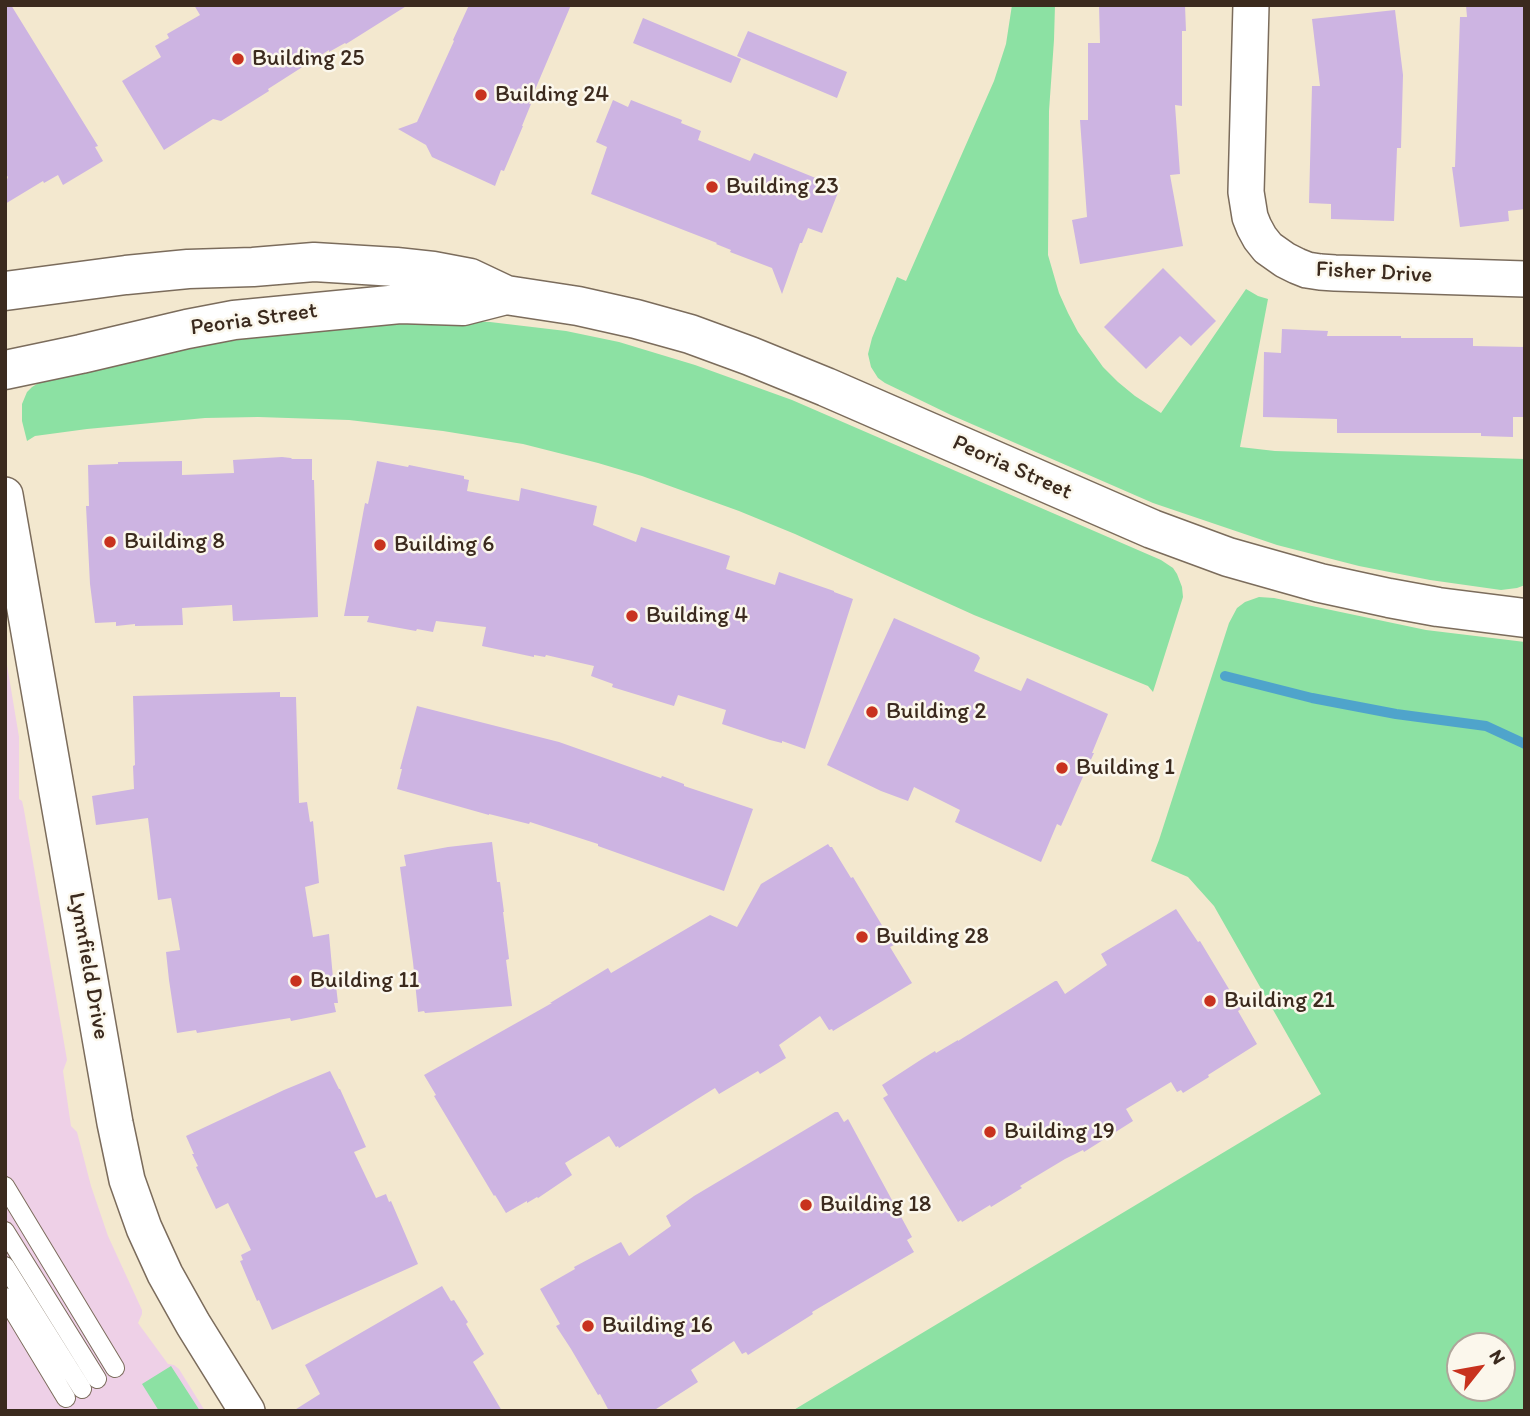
<!DOCTYPE html>
<html>
<head>
<meta charset="utf-8">
<style>
	body { margin:0 }
	#map { position:relative; width:1530px; height:1416px; overflow:hidden; background:#f3e8cf; font-family:Itim,sans-serif }
	canvas { display:block }
	.frame { position:absolute; inset:0; border:7px solid #3b2a1e; pointer-events:none }
	.north { position:absolute; left:1446px; top:1332px; width:70px; height:70px; box-sizing:border-box; background:#fbf7ec; border:2px solid #aea59a; border-radius:50%; rotate:59deg; font-size:19px; font-weight:700; line-height:28px; text-align:center; color:#3b2a1e }
	.north::after { content:''; display:block; margin:auto; width:24px; height:32px; background:#c8321e; clip-path:polygon(50% 0,100% 100%,50% 72%,0 100%) }
</style>
</head>
<body>
<div id="map">
<canvas width="1530" height="1416"></canvas>
<div class="frame"></div>
<div class="north">N</div>
</div>
<script>
const c = document.querySelector('canvas').getContext('2d');
c.lineJoin = 'round';
function fillPath(path, color) {
  c.fillStyle = color;
  c.fill(path, 'evenodd');
}
function shape(rows) {
  const path = new Path2D();
  for (const r of rows) {
    path.moveTo(r[0], r[1]);
    for (let i = 2; i < r.length; i += 2) path.lineTo(r[i], r[i + 1]);
  }
  return path;
}
function trace(path, color, width, dash) {
  c.strokeStyle = color;
  c.lineWidth = width;
  c.lineCap = dash ? 'butt' : 'round';
  c.setLineDash(dash || []);
  c.stroke(path);
}
function drawText(font, color, halo, rows, align = 'center') {
  c.font = font + ' Itim,sans-serif';
  c.lineWidth = 5;
  c.setLineDash([]);
  c.textBaseline = 'middle';
  c.strokeStyle = halo;
  c.fillStyle = color;
  for (const [text, x, y, turn = 0] of rows) {
    c.save();
    c.translate(x, y);
    c.rotate((+turn || 0) * Math.PI / 180);
    c.textAlign = isNaN(turn) ? turn : align;
    if (halo) c.strokeText(text, 0, 0);
    c.fillText(text, 0, 0);
    c.restore();
  }
}
const built = shape([
	[5,653,19,737,19,799,22,801,24,810,67,1060,63,1071,71,1126,77,1132,91,1186,108,1236,142,1310,142,1314,138,1323,168,1364,174,1365,179,1369,205,1411,5,1411]
]);
const green = shape([
	[1012,5,1055,5,1054,40,1049,111,1048,255,1059,293,1068,313,1078,332,1103,367,1118,382,1135,396,1161,413,1246,289,1258,296,1268,299,1240,447,1275,451,1525,459,1525,585,1517,588,1501,590,1430,580,1359,566,1277,545,1153,503,951,415,885,383,878,378,871,367,868,354,872,338,897,277,906,281,994,81,1006,44],
	[438,320,490,322,566,331,619,342,695,365,792,400,1161,560,1173,568,1177,574,1182,587,1183,597,1153,692,1148,686,974,615,795,534,739,511,642,476,598,463,523,444,443,431,349,420,258,417,205,418,87,429,35,436,27,441,22,421,22,404,27,392,32,387,42,381,103,367,213,344,315,327],
	[1259,597,1274,598,1426,630,1525,642,1525,1411,792,1411,1321,1094,1214,906,1188,877,1151,861,1159,840,1229,623,1237,608,1245,602],
	[1502,1346,1502,1388,1460,1388,1460,1346],
	[171,1366,200,1411,159,1411,142,1384]
]);
const stream = shape([
	[1225,676,1312,698,1396,714,1486,726,1525,744]
]);
const building = shape([
	[5,5,11,5,98,146,95,147,103,161,63,185,58,175,44,183,43,181,5,204,5,185,8,177,5,173],
	[194,5,408,5,346,44,345,43,329,52,329,50,268,89,269,91,221,121,213,119,164,150,122,81,161,57,155,46,169,38,167,34,200,15],
	[469,5,571,5,529,104,531,104,522,126,523,126,504,171,501,170,495,186,432,157,426,145,398,129,417,122,454,41,453,40],
	[1099,5,1185,5,1186,31,1182,31,1182,106,1175,105,1180,174,1170,175,1183,246,1080,264,1072,220,1087,217,1080,120,1088,120,1088,43,1100,43],
	[1466,5,1525,5,1525,209,1508,211,1509,221,1460,227,1452,167,1455,167,1460,17,1467,17],
	[1395,10,1403,75,1401,148,1397,148,1394,221,1331,219,1331,204,1309,203,1312,86,1320,86,1312,19],
	[643,18,741,59,731,83,633,43],
	[748,31,847,72,837,98,737,56],
	[613,100,628,107,631,100,682,120,681,123,701,131,698,140,750,161,754,153,823,181,822,184,839,190,822,233,808,228,802,243,800,243,782,294,772,268,730,252,731,250,716,244,717,243,591,194,607,147,596,142],
	[1163,268,1216,321,1191,346,1180,336,1146,369,1104,327],
	[1282,329,1328,331,1327,336,1401,336,1401,338,1473,338,1473,346,1525,347,1525,417,1513,417,1513,437,1481,436,1481,433,1337,433,1337,419,1263,417,1264,352,1281,353],
	[282,457,291,458,292,459,312,459,312,480,314,480,318,617,233,621,232,605,182,608,183,625,135,626,135,624,116,626,116,622,95,623,90,584,86,506,89,506,88,465,118,464,118,462,182,461,182,475,234,473,233,460],
	[377,461,408,467,409,465,464,476,464,479,469,480,467,491,519,501,521,488,597,506,593,525,636,542,641,527,730,556,726,569,775,585,779,572,834,591,834,592,853,599,805,749,782,741,782,743,770,740,722,724,726,710,678,695,674,706,612,687,613,684,591,676,594,666,546,655,545,657,534,655,534,657,482,646,486,627,436,621,433,632,417,629,416,631,367,622,369,616,344,616,365,503,368,504],
	[894,618,978,655,980,658,974,671,1021,691,1027,678,1108,714,1092,753,1094,753,1082,779,1061,826,1057,824,1041,862,955,822,960,810,914,787,908,801,881,791,827,765],
	[280,692,280,697,296,697,299,803,307,802,310,822,313,821,319,883,305,887,313,937,329,934,333,978,335,977,338,1003,334,1003,336,1012,291,1021,290,1018,197,1033,196,1030,177,1033,169,980,166,952,180,950,171,898,158,900,148,818,96,825,92,796,134,789,133,766,135,765,133,696],
	[417,706,559,742,661,778,662,776,684,784,684,786,753,809,724,891,598,846,598,844,530,822,529,824,489,814,489,815,397,789,402,769,400,769],
	[492,842,497,882,500,882,504,912,503,912,509,959,506,960,512,1006,425,1013,424,1011,418,1012,413,962,400,867,406,866,404,855,448,847],
	[828,844,830,847,832,847,851,878,853,877,880,922,894,945,890,947,912,983,833,1031,832,1029,829,1030,820,1016,779,1045,786,1058,760,1074,758,1071,719,1094,715,1088,619,1148,618,1146,616,1147,609,1136,565,1163,572,1175,538,1198,537,1197,527,1203,527,1201,506,1213,495,1195,494,1196,434,1096,436,1095,424,1075,552,1003,550,1003,608,968,611,973,710,915,737,927,761,884],
	[1176,909,1198,942,1200,941,1241,1009,1238,1011,1257,1044,1208,1075,1209,1077,1183,1093,1181,1090,1177,1092,1171,1082,1126,1109,1133,1121,1084,1152,1083,1150,1065,1159,1020,1186,1022,1188,991,1207,990,1205,962,1222,961,1220,958,1222,883,1098,888,1095,882,1085,922,1059,935,1051,936,1053,958,1040,958,1041,1055,981,1057,981,1065,994,1107,965,1101,954],
	[330,1071,339,1089,340,1089,366,1147,354,1152,376,1198,386,1194,389,1202,391,1201,418,1264,272,1330,259,1300,257,1301,240,1261,243,1260,241,1255,251,1250,228,1203,216,1209,196,1167,198,1166,192,1154,194,1154,186,1136,284,1090],
	[835,1112,838,1112,844,1122,848,1119,912,1237,907,1240,914,1252,812,1312,813,1314,748,1355,746,1352,742,1354,734,1341,691,1370,698,1382,653,1411,609,1411,600,1394,598,1395,571,1349,556,1326,560,1324,540,1289,575,1269,574,1267,621,1242,629,1256,671,1226,666,1216,694,1196],
	[442,1286,451,1301,454,1300,468,1322,466,1324,484,1354,473,1362,502,1411,293,1411,320,1394,305,1365]
]);
const lane = shape([
	[5,1186,115,1368],
	[5,1231,97,1379],
	[5,1266,82,1389],
	[5,1297,66,1398]
]);
const street = shape([
	[1251,5,1246,192,1250,217,1254,227,1260,238,1268,248,1285,260,1297,266,1307,270,1320,272,1335,273,1525,279],
	[5,495,115,1123,127,1180,144,1228,165,1274,193,1324,247,1411]
]);
const secondary = shape([
	[5,291,126,275,188,269,253,267,314,262,396,267,433,271,470,278,506,295,578,306,636,319,690,334,750,356,826,387,1152,529,1228,557,1320,583,1389,598,1438,607,1525,618],
	[5,370,81,354,187,329,234,320,400,304,463,306,506,295]
]);
const markers = [
	[238,59,7,"#c8321e"],
	[481,95,7,"#c8321e"],
	[712,187,7,"#c8321e"],
	[110,542,7,"#c8321e"],
	[380,545,7,"#c8321e"],
	[632,616,7,"#c8321e"],
	[872,712,7,"#c8321e"],
	[1062,768,7,"#c8321e"],
	[862,937,7,"#c8321e"],
	[296,981,7,"#c8321e"],
	[1210,1001,7,"#c8321e"],
	[990,1132,7,"#c8321e"],
	[806,1205,7,"#c8321e"],
	[588,1326,7,"#c8321e"]
];
const poiNames = [
	["Building 25",252,59],
	["Building 24",495,95],
	["Building 23",726,187],
	["Building 8",124,542],
	["Building 6",394,545],
	["Building 4",646,616],
	["Building 2",886,712],
	["Building 1",1076,768],
	["Building 28",876,937],
	["Building 11",310,981],
	["Building 21",1224,1001],
	["Building 19",1004,1132],
	["Building 18",820,1205],
	["Building 16",602,1326]
];
const streetNames = [
	["Fisher Drive",1374,273,3],
	["Peoria Street",254,320,-8],
	["Peoria Street",1012,468,24],
	["Lynnfield Drive",88,966,80]
];
fillPath(built, '#eed0e7');
fillPath(green, '#8ce1a3');
trace(stream, '#4fa4cb', 10);
fillPath(building, '#cdb4e2');
trace(lane, '#7b6c5c', 20);
trace(street, '#7b6c5c', 38);
trace(secondary, '#7b6c5c', 41);
trace(lane, '#fff', 18);
trace(street, '#fff', 35);
trace(secondary, '#fff', 38);
for (const [x, y, r, color] of markers) {
  const dot = new Path2D();
  dot.arc(x, y, r, 0, 2 * Math.PI);
  c.fillStyle = color;
  c.fill(dot);
  trace(dot, '#fbf7ec', 2.5);
}
drawText('23px', '#3b2a1e', '#fbf7ec', poiNames, 'left');
drawText('23px', '#3b2a1e', '#fbf7ec', streetNames);
</script>
</body>
</html>
